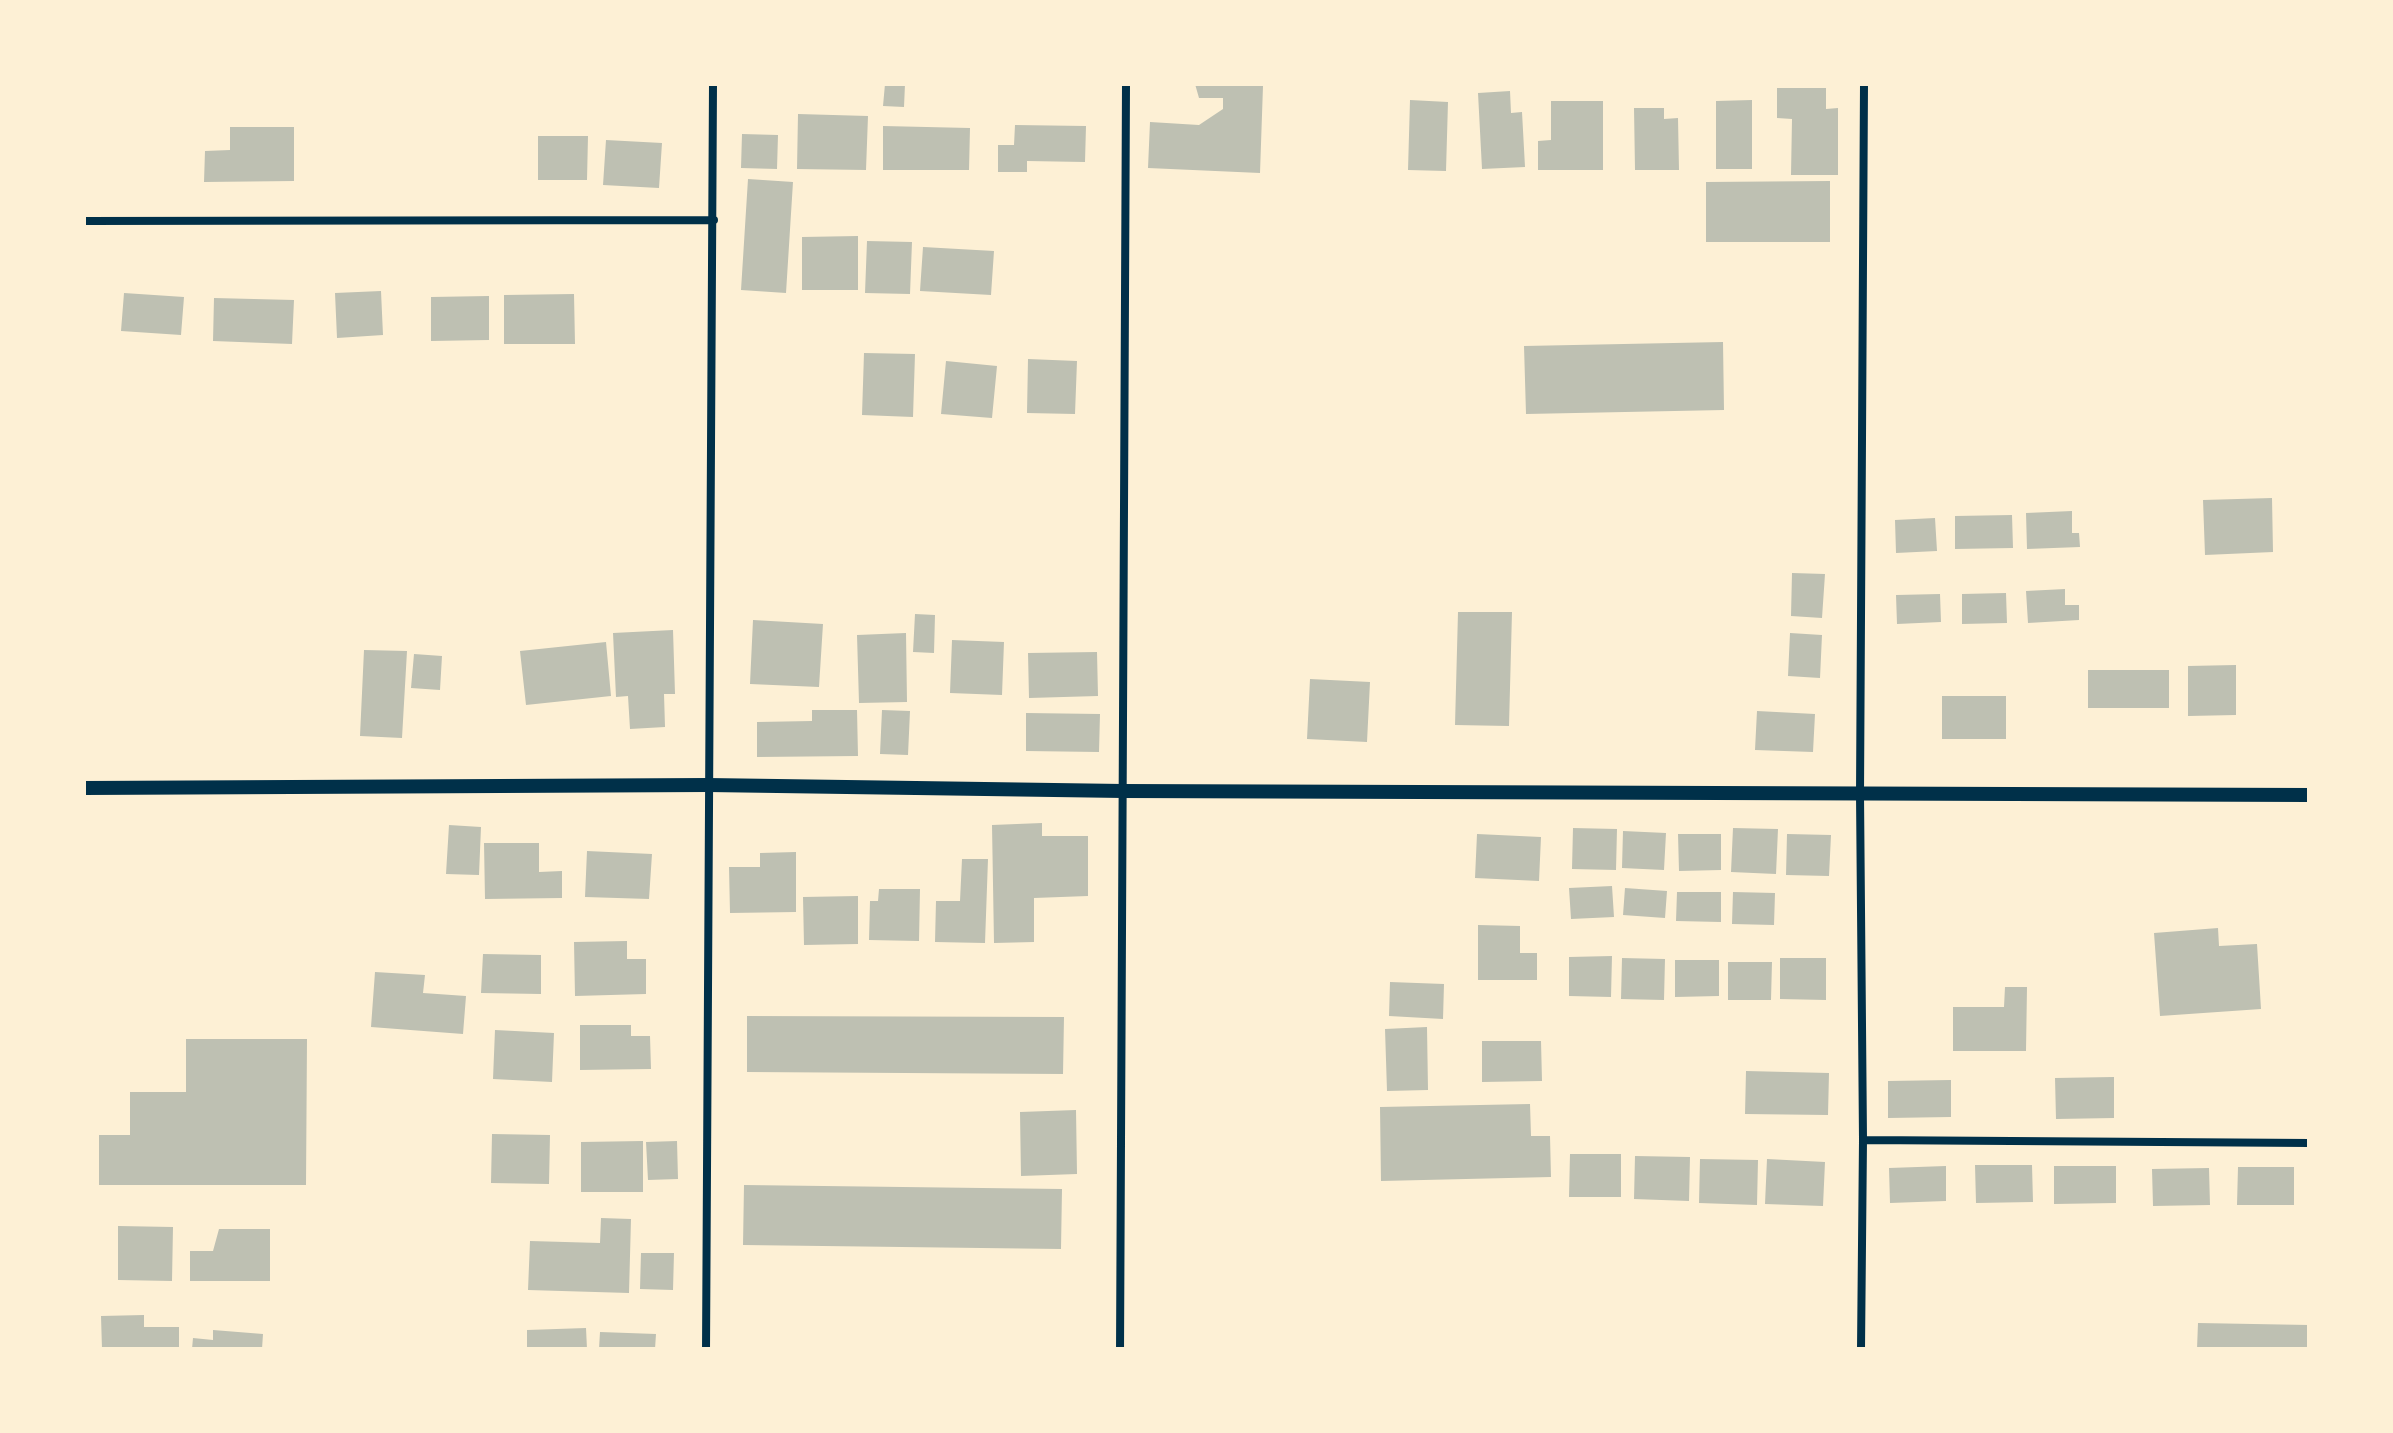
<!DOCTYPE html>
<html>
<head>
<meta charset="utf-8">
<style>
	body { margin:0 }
	#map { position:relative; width:2393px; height:1433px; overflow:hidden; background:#fdf0d5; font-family:"IBM Plex Sans",sans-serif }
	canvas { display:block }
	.frame { position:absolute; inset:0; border:86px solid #fdf0d5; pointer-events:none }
</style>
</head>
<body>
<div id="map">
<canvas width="2393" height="1433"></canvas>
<div class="frame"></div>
</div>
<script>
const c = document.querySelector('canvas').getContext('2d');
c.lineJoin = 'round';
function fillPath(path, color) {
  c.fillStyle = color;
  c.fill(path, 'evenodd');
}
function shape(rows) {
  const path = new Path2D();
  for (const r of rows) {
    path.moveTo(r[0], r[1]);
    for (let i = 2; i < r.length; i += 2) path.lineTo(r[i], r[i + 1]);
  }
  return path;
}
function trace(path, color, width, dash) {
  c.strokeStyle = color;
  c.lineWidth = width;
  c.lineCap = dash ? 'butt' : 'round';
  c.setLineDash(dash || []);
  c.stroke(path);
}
const building = shape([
	[885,84,905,84,904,107,883,106],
	[1195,84,1263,86,1260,173,1148,168,1150,122,1199,125,1223,109,1223,98,1199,98],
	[1777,88,1826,88,1826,109,1838,108,1838,175,1791,175,1792,119,1777,118],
	[1510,91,1511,113,1522,112,1525,167,1482,169,1478,93],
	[1410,100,1448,102,1446,171,1408,170],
	[1752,100,1752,169,1716,169,1716,101],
	[1551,101,1603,101,1603,170,1538,170,1538,141,1551,140],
	[1634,108,1664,108,1664,119,1678,118,1679,170,1635,170],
	[798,114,868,116,866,170,797,169],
	[1015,125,1086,126,1085,162,1027,161,1027,172,998,172,998,145,1014,145],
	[883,126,970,128,969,170,883,170],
	[230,127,294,127,294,181,204,182,205,151,230,150],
	[742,134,778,135,777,169,741,168],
	[538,136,588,136,587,180,538,180],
	[606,140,662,143,659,188,603,185],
	[748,179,793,182,786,293,741,290],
	[1830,181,1830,242,1706,242,1706,182],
	[858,236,858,290,802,290,802,237],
	[867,241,912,242,910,294,865,293],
	[923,247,994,251,991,295,920,291],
	[381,291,383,335,337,338,335,293],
	[124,293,184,297,181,335,121,331],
	[574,294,575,344,504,344,504,295],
	[489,296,489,340,431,341,431,297],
	[214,298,294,300,292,344,213,341],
	[1723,342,1724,410,1526,414,1524,346],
	[864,353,915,354,913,417,862,415],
	[1028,359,1077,361,1075,414,1027,413],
	[946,361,997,366,992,418,941,414],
	[2272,498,2273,552,2205,555,2203,500],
	[2072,511,2072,533,2079,533,2080,547,2027,549,2026,513],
	[2012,515,2013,548,1955,549,1955,516],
	[1935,518,1937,551,1896,553,1895,520],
	[1792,573,1825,574,1822,618,1791,616],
	[2065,589,2065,605,2079,605,2079,620,2028,623,2026,591],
	[2006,593,2007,623,1962,624,1962,594],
	[1940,594,1941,622,1897,624,1896,595],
	[1458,612,1512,612,1509,726,1455,725],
	[915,614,935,615,934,653,913,652],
	[753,620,823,624,819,687,750,684],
	[673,630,675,694,664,694,665,727,630,729,628,696,616,697,613,633],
	[906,633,907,702,859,703,857,635],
	[1790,633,1822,635,1820,678,1788,676],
	[952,640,1004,642,1002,695,950,693],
	[606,642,611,696,526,705,520,651],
	[364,650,407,651,402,738,360,736],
	[1097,652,1098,696,1029,698,1028,653],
	[414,654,442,656,440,690,411,688],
	[2236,665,2236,715,2188,716,2188,666],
	[2088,670,2169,670,2169,708,2088,708],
	[1310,679,1370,682,1367,742,1307,739],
	[1942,696,2006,696,2006,739,1942,739],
	[812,710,857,710,858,756,757,757,757,722,812,721],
	[882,710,910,711,908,755,880,754],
	[1757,711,1815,714,1813,752,1755,750],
	[1026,713,1100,714,1099,752,1026,751],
	[1042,823,1042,836,1088,836,1088,896,1034,898,1034,942,994,943,992,825],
	[449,825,481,827,479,875,446,874],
	[1573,828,1617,829,1616,870,1572,869],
	[1733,828,1778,829,1776,874,1731,872],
	[1623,831,1666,833,1664,870,1622,868],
	[1477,834,1541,837,1539,881,1475,878],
	[1678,834,1721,834,1721,870,1679,871],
	[1787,834,1831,835,1829,876,1786,875],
	[484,843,539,843,539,872,562,871,562,898,485,899],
	[587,851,652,854,649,899,585,897],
	[796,852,796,912,730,913,729,867,760,867,760,853],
	[962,859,988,859,985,943,935,942,936,901,960,901],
	[1612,886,1614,917,1571,919,1569,888],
	[1625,888,1667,891,1665,918,1623,915],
	[879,889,920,889,919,941,869,940,870,901,878,901],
	[1677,892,1721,892,1721,922,1676,921],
	[1733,892,1775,893,1774,925,1732,924],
	[858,896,858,944,804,945,803,897],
	[1478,925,1520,926,1520,953,1537,953,1537,980,1478,980],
	[2218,928,2219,946,2257,944,2261,1009,2160,1016,2154,933],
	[627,941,627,959,646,959,646,994,575,996,574,942],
	[483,954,541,955,541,994,481,993],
	[1612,956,1611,997,1569,996,1569,957],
	[1622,958,1665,959,1664,1000,1621,999],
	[1780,958,1826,958,1826,1000,1780,999],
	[1675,960,1719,960,1719,996,1675,997],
	[1728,962,1772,962,1771,1000,1728,1000],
	[375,972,425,975,423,993,466,996,463,1034,371,1027],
	[1390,982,1444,984,1443,1019,1389,1016],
	[2005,987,2027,987,2026,1051,1953,1051,1953,1007,2004,1007],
	[747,1016,1064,1017,1063,1074,747,1072],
	[580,1025,631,1025,631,1036,650,1036,651,1069,580,1070],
	[1427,1027,1428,1090,1387,1091,1385,1029],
	[495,1030,554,1033,552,1082,493,1079],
	[186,1039,307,1039,306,1185,99,1185,99,1135,130,1135,130,1092,186,1092],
	[1482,1041,1541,1041,1542,1081,1482,1082],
	[1746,1071,1829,1073,1828,1115,1745,1114],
	[2114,1077,2114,1118,2056,1119,2055,1078],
	[1951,1080,1951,1117,1888,1118,1888,1081],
	[1530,1104,1531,1136,1550,1136,1551,1177,1381,1181,1380,1107],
	[1076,1110,1077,1174,1021,1176,1020,1112],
	[492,1134,550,1135,549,1184,491,1183],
	[643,1141,643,1192,581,1192,581,1142],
	[677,1141,678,1179,648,1180,646,1142],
	[1570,1154,1621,1154,1621,1197,1569,1197],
	[1635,1156,1690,1157,1689,1201,1634,1199],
	[1700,1159,1758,1160,1757,1205,1699,1203],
	[1767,1159,1825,1162,1823,1206,1765,1204],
	[1975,1165,2032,1165,2033,1202,1976,1203],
	[1946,1166,1946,1201,1890,1203,1889,1168],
	[2054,1166,2116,1166,2116,1203,2054,1204],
	[2238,1167,2294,1167,2294,1205,2237,1205],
	[2209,1168,2210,1205,2153,1206,2152,1169],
	[744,1185,1062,1189,1061,1249,743,1245],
	[601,1218,631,1219,629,1293,528,1290,530,1241,600,1243],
	[118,1226,173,1227,172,1281,118,1280],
	[219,1229,270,1229,270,1281,190,1281,190,1251,213,1251],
	[641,1253,674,1253,673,1290,640,1289],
	[144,1315,144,1327,179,1327,179,1349,102,1349,101,1316],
	[2198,1323,2309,1325,2309,1349,2197,1349],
	[586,1328,587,1349,527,1349,527,1330],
	[213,1330,263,1334,262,1349,192,1349,193,1338,213,1340],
	[600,1332,656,1334,655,1349,599,1349]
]);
const minor = shape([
	[84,221,714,220],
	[1863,1140,2309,1143],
	[706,1349,713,84],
	[1120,1349,1126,84],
	[1861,1349,1863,1140,1860,794,1864,84]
]);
const tertiary = shape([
	[84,788,708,785,1123,791,2309,795]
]);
fillPath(building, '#bec0b2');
trace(minor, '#003049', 8);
trace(tertiary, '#003049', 14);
</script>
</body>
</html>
